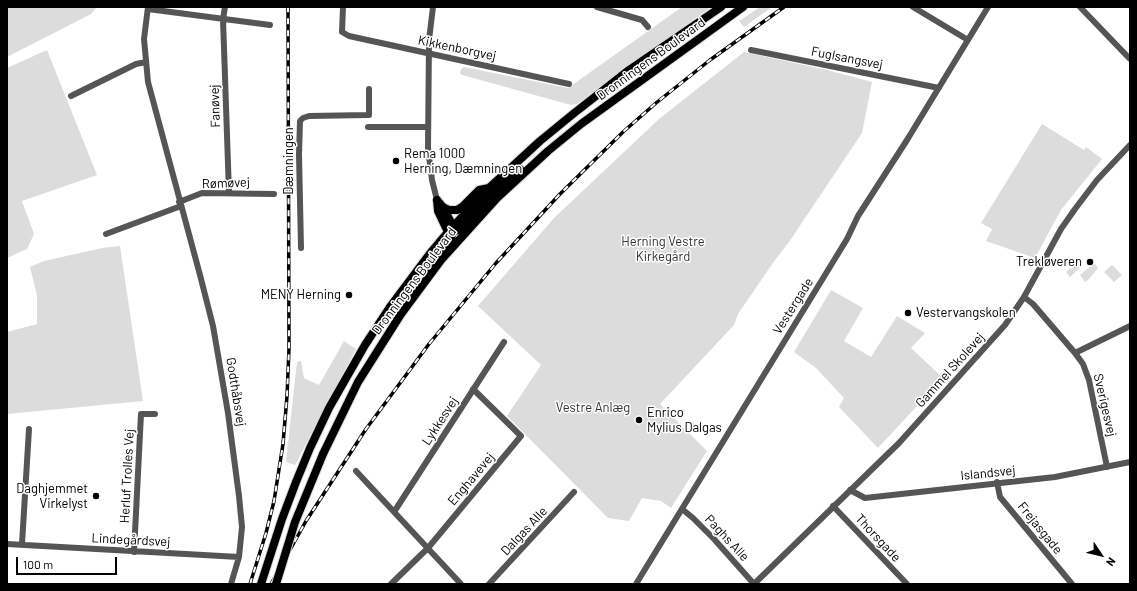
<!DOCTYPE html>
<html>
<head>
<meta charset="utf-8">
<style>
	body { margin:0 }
	#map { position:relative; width:1137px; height:591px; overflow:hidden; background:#fff; font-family:Barlow,sans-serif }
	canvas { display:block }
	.frame { position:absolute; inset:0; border:8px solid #000; pointer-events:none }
	.north { position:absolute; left:1081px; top:535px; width:40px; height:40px; -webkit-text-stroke:3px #fff; paint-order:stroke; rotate:125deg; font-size:11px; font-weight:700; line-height:16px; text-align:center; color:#000 }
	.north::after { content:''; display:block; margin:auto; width:14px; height:18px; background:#000; clip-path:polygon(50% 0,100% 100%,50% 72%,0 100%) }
	.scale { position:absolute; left:16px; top:557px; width:101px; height:18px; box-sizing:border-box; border:2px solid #000; border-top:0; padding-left:5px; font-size:12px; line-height:14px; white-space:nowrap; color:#000; -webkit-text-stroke:3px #fff; paint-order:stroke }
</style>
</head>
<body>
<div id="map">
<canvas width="1137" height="591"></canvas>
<div class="frame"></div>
<div class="north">N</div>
<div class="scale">100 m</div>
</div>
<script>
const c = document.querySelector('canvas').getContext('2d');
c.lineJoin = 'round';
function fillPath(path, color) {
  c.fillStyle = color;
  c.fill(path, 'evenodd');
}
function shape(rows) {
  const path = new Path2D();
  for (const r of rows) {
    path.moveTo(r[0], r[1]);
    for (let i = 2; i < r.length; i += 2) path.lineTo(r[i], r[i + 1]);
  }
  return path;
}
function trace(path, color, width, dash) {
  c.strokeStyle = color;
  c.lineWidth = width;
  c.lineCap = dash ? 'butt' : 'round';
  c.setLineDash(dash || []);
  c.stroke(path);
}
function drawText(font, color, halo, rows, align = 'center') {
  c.font = font + ' Barlow,sans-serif';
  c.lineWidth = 3;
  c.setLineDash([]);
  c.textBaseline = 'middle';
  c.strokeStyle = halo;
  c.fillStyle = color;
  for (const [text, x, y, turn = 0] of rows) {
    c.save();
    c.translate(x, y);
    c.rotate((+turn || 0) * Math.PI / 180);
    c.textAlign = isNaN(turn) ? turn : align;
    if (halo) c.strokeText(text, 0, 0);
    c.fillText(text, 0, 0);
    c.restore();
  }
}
const green = shape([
	[7,7,97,7,91,14,7,57],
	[682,7,711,7,577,104,571,105,462,75,460,73,461,69,464,67,568,88],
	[760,7,772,7,744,27,739,21],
	[47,50,97,175,22,201,34,234,27,249,7,258,7,68],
	[744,52,827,70,872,82,862,133,789,242,775,260,738,314,734,325,660,404,707,451,671,508,661,501,642,498,629,521,608,518,507,416,541,365,478,306,554,218,659,119],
	[1042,124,1084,150,1086,147,1102,159,1061,210,1035,258,986,241,992,229,981,223],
	[120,246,143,401,7,414,7,332,37,324,37,295,30,267,44,261,102,248],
	[1077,263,1081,267,1070,277,1066,272],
	[1094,263,1098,268,1089,279,1085,282,1080,275],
	[1112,265,1122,275,1114,282,1104,272],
	[831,290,863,308,844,341,871,357,897,316,925,333,911,348,943,378,878,448,839,407,844,398,816,368,794,352],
	[344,341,356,349,295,465,286,462,297,362,301,361,304,378,319,385]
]);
const minor = shape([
	[148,7,144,39,148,82,200,275,213,326,228,413,239,496,242,527,239,557,231,584],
	[225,7,223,19,229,193],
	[343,7,342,32,349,36,569,84],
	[433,7,429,40,428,148,432,180,437,200],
	[597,7,642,20,648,27],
	[913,7,968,40],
	[1080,7,1130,59],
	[148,9,270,25],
	[751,50,939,88],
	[71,96,136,64,146,62],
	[369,114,369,89],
	[368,127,428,127],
	[179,202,202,193,274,194],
	[106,234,181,206],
	[301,248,299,154,300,121,303,118,309,116,369,115],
	[1024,297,1033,304,1075,353,1083,364,1089,380,1107,467],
	[1075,353,1130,326],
	[356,471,461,584],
	[997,482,1000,497,1072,584],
	[850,490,865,498,1055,477,1130,462],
	[833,506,907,584],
	[682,509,693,518,714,539,754,584],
	[394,512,504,342],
	[7,544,239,557],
	[22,544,29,429],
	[134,552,141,414,155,414],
	[391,584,428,548,521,436,473,389],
	[489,584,574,492],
	[636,584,847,239,858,216,907,140,988,7],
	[754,584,899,443,1005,325,1024,297,1061,229,1075,209,1097,180,1130,145]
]);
const major = shape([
	[437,200,438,211,448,232,453,232,460,229,507,181,520,169],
	[443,207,449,210,457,210,462,207,479,190,489,188],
	[427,271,434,260,450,241,453,232,453,226,443,207,437,200],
	[323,454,358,382,401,314,441,260,497,198,548,151,581,124,743,7],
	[261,584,282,519,296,482,310,448,329,408,365,345,390,307,432,251,448,232,489,188,540,141,573,114,629,70,721,7]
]);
const rail = shape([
	[250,584,266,533,274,501,283,444,287,396,289,348,288,7],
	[271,584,306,521,366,429,429,344,496,263,560,194,623,132,656,103,710,60,784,7]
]);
const majorBridge = shape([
	[276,584,295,522,323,454]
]);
const markers = [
	[396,161,4,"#000"],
	[1090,262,4,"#000"],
	[349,295,4,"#000"],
	[908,313,4,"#000"],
	[639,420,4,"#000"],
	[96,496,4,"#000"]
];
const streetNames = [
	["Kikkenborgvej",457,48,12],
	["Fuglsangsvej",847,58,11],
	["Dronningens Boulevard",651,59,-36],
	["Fanøvej",215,106,-92],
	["Dæmningen",289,161,-90],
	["Rømøvej",226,183,-2],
	["Dronningens Boulevard",414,281,-53],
	["Vestergade",793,306,-58],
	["Gammel Skolevej",950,370,-48],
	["Godthåbsvej",236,392,81],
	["Sverigesvej",1105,405,77],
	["Lykkesvej",440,421,-57],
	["Islandsvej",988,473,-6],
	["Herluf Trolles Vej",127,476,-87],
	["Enghavevej",471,479,-50],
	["Frejasgade",1040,528,51],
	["Dalgas Alle",524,531,-47],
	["Paghs Alle",727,538,47],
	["Thorsgade",878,538,47],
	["Lindegårdsvej",131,540,3]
];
const poiNames = [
	["Rema 1000",404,154],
	["Herning, Dæmningen",404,169],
	["Trekløveren",1082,262,"right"],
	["MENY Herning",341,295,"right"],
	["Vestervangskolen",916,313],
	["Enrico",647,413],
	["Mylius Dalgas",647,428],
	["Daghjemmet",88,489,"right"],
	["Virkelyst",88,504,"right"]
];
const parkNames = [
	["Herning Vestre",663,242],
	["Kirkegård",663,257],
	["Vestre Anlæg",593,408]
];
fillPath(green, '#dcdcdc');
trace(major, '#dbdbdb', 10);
trace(minor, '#555', 6);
trace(major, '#000', 8);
trace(rail, '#000', 3.5);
trace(rail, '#fff', 2, [6]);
trace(majorBridge, '#dbdbdb', 10, []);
trace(majorBridge, '#000', 8);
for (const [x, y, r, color] of markers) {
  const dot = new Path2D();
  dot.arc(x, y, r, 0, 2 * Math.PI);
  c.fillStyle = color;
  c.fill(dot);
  trace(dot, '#fff', 1.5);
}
drawText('13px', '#000', '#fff', streetNames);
drawText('13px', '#000', '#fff', poiNames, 'left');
drawText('13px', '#333', '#fff', parkNames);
</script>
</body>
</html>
